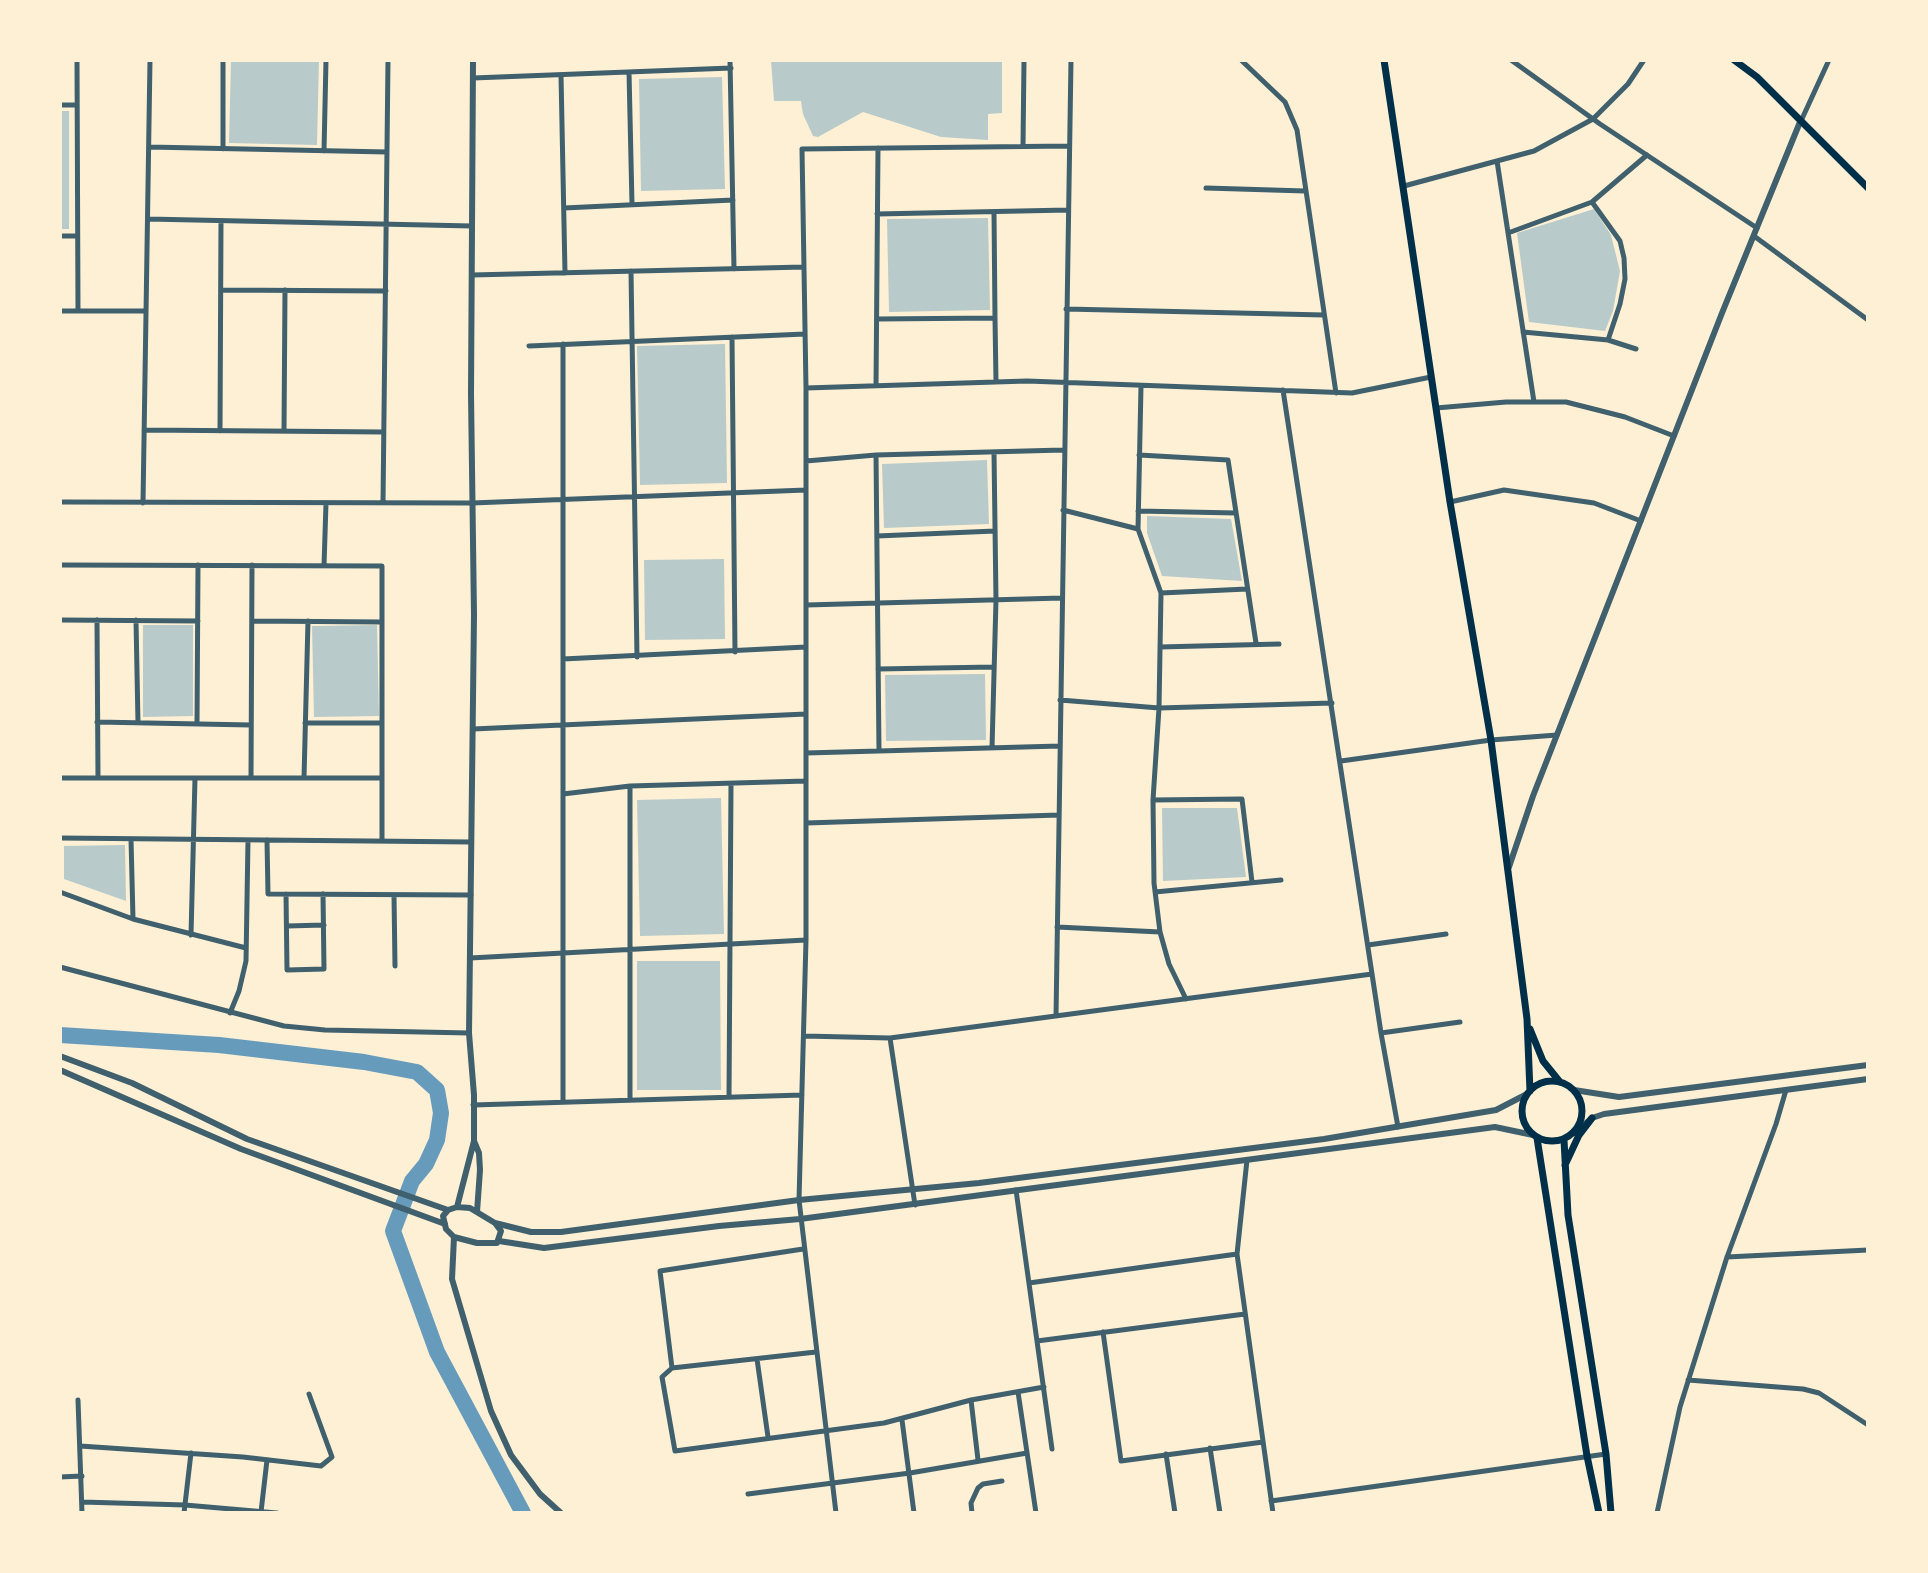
<!DOCTYPE html>
<html>
<head>
<meta charset="utf-8">
<style>
	body { margin:0 }
	#map { position:relative; width:1928px; height:1573px; overflow:hidden; background:#fdf0d5; font-family:Raleway,sans-serif }
	canvas { display:block }
	.frame { position:absolute; inset:0; border:62px solid #fdf0d5; pointer-events:none }
</style>
</head>
<body>
<div id="map">
<canvas width="1928" height="1573"></canvas>
<div class="frame"></div>
</div>
<script>
const c = document.querySelector('canvas').getContext('2d');
c.lineJoin = 'round';
function fillPath(path, color) {
  c.fillStyle = color;
  c.fill(path, 'evenodd');
}
function shape(rows) {
  const path = new Path2D();
  for (const r of rows) {
    if (r.length === 3) {
      path.moveTo(r[0] + r[2], r[1]);
      path.arc(r[0], r[1], r[2], 0, 2 * Math.PI);
      continue;
    }
    path.moveTo(r[0], r[1]);
    for (let i = 2; i < r.length; i += 2) path.lineTo(r[i], r[i + 1]);
  }
  return path;
}
function trace(path, color, width, dash) {
  c.strokeStyle = color;
  c.lineWidth = width;
  c.lineCap = dash ? 'butt' : 'round';
  c.setLineDash(dash || []);
  c.stroke(path);
}
const green = shape([
	[231,60,319,60,317,145,229,143],
	[771,60,1002,60,1002,113,988,114,988,140,941,137,863,112,818,137,813,136,803,114,801,101,774,101],
	[722,77,725,189,641,191,639,79],
	[60,111,69,111,69,229,60,229],
	[1594,209,1611,235,1620,271,1613,311,1605,331,1529,322,1517,233],
	[988,218,990,310,889,312,887,219],
	[725,344,727,483,640,485,637,346],
	[987,460,989,524,884,528,882,464],
	[1147,516,1231,519,1242,581,1162,576,1147,533],
	[724,559,725,639,645,640,644,560],
	[143,625,193,625,193,716,143,717],
	[377,625,379,716,314,717,312,626],
	[985,674,986,740,886,741,885,675],
	[721,798,724,934,640,936,637,800],
	[1162,808,1237,808,1246,877,1163,881],
	[125,845,126,901,64,879,64,846],
	[637,961,720,961,721,1090,637,1090]
]);
const river = shape([
	[60,1035,219,1045,364,1062,417,1072,437,1090,441,1113,437,1140,426,1164,412,1181,393,1231,437,1352,523,1513]
]);
const minor = shape([
	[77,60,78,311],
	[730,60,734,269],
	[1241,60,1285,102,1297,130,1336,393],
	[1511,60,1600,124,1757,228],
	[629,72,632,204],
	[561,75,565,273],
	[473,78,731,68],
	[60,105,77,105],
	[1801,121,1829,60],
	[1023,146,1024,60],
	[149,147,387,152],
	[223,149,223,60],
	[324,151,326,60],
	[1497,161,1534,402],
	[1404,186,1534,151,1593,119,1628,84,1644,60],
	[1206,188,1305,191],
	[1592,202,1620,241,1624,258,1625,279,1620,304,1608,340],
	[564,208,733,200],
	[877,214,1068,210],
	[148,219,472,226],
	[1508,233,1592,202,1647,155],
	[60,236,77,236],
	[1754,236,1868,320],
	[631,271,637,657],
	[472,275,804,267],
	[221,290,386,291],
	[1066,309,1324,315],
	[60,311,146,311],
	[995,318,996,382],
	[877,319,995,318,994,212],
	[1523,332,1608,340,1636,349],
	[732,337,735,652],
	[529,346,805,334],
	[876,386,878,148],
	[1141,386,1138,529,1161,593,1159,708,1153,800,1154,883,1160,932,1169,964,1186,999],
	[806,388,1027,381,1352,393,1431,377],
	[1283,390,1381,1033,1398,1127],
	[1436,408,1506,402,1566,402,1625,417,1674,436],
	[144,430,383,432],
	[220,431,221,221],
	[284,431,285,290],
	[876,455,879,751],
	[1139,455,1228,460,1256,643],
	[806,461,876,455,1063,450],
	[60,502,472,503,806,490],
	[1450,502,1504,490,1594,503,1641,521],
	[143,503,150,60],
	[383,503,388,60],
	[1063,510,1138,529],
	[1138,511,1236,513],
	[877,536,995,531],
	[60,565,382,566,382,841],
	[324,566,326,503],
	[1161,593,1247,589],
	[806,605,1062,598],
	[60,620,198,621],
	[97,620,98,778],
	[136,620,138,723],
	[252,621,382,622],
	[1160,647,1279,644],
	[563,659,806,647],
	[878,669,994,667],
	[1060,700,1159,708,1332,703],
	[97,722,251,725],
	[305,723,382,723],
	[197,724,198,565],
	[473,729,806,714],
	[992,748,996,600,994,452],
	[806,753,1060,746],
	[1341,761,1491,740,1557,735],
	[60,778,382,778],
	[251,778,252,565],
	[304,778,308,621],
	[563,794,630,786,806,781],
	[1153,800,1242,799,1252,882],
	[806,823,1059,815],
	[60,838,471,842],
	[131,839,133,919],
	[267,840,268,894,471,895],
	[60,892,133,919,246,948],
	[1155,892,1281,880],
	[286,894,287,970,324,969,323,894],
	[394,895,395,966],
	[287,926,324,925],
	[1057,927,1160,932],
	[191,935,195,778],
	[1368,945,1446,934],
	[470,958,806,940],
	[60,967,284,1026,325,1030,469,1033],
	[230,1013,239,991,246,961,248,840],
	[1056,1016,1071,60],
	[1381,1033,1460,1022],
	[804,1036,890,1038,1372,974],
	[890,1038,915,1205],
	[729,1097,731,785],
	[630,1099,630,786],
	[563,1101,563,344],
	[473,1105,802,1095],
	[1247,1160,1237,1254,1273,1513],
	[1016,1190,1052,1449],
	[1727,1257,1868,1250],
	[1029,1283,1237,1254],
	[1103,1332,1121,1461,1263,1442],
	[1037,1341,1245,1314],
	[816,1352,672,1368,662,1377,675,1451,884,1423,971,1400,1044,1387],
	[757,1359,768,1437],
	[672,1368,660,1271,803,1249],
	[1688,1380,1803,1389,1819,1393,1868,1425],
	[1018,1392,1036,1513],
	[78,1400,82,1513],
	[971,1400,978,1460],
	[902,1420,914,1513],
	[80,1446,243,1457,321,1466,332,1457,309,1394],
	[1210,1448,1220,1513],
	[1166,1454,1175,1513],
	[60,1477,82,1476],
	[748,1494,910,1473,1027,1453],
	[1271,1501,1606,1454],
	[82,1502,185,1505,277,1513],
	[261,1512,267,1460],
	[184,1513,191,1453],
	[836,1513,799,1200,806,940,806,388,802,149,1069,146],
	[972,1513,971,1503,978,1488,983,1484,1002,1481],
	[1657,1513,1680,1407,1727,1257,1776,1124,1786,1090]
]);
const tertiary = shape([
	[1509,867,1533,796,1722,313,1800,122],
	[60,1056,132,1083,247,1139,448,1210],
	[60,1070,241,1149,445,1224],
	[1574,1090,1619,1097,1868,1065],
	[1574,1133,1592,1118,1604,1114,1868,1079],
	[474,1141,479,1153,480,1170,477,1212],
	[457,1207,474,1141,474,1095,469,1033,474,615,471,394,473,60],
	[457,1207,470,1208,495,1223,501,1231,497,1243,477,1243,454,1237,446,1229,443,1216,448,1210,457,1207],
	[495,1223,531,1232,561,1232,799,1200,979,1183,1324,1139,1496,1110,1527,1094],
	[454,1237,452,1279,491,1411,511,1455,540,1494,561,1513],
	[499,1241,544,1248,719,1226,800,1219,1495,1127,1533,1135]
]);
const secondary = shape([
	[1384,60,1450,502,1491,740,1527,1019,1530,1091],
	[1530,1029,1543,1061,1560,1082],
	[1552,1111,30],
	[1537,1138,1587,1456,1599,1513],
	[1564,1140,1568,1215,1606,1454,1611,1513],
	[1565,1165,1579,1135,1592,1118]
]);
const primary = shape([
	[1734,60,1757,77,1868,188]
]);
fillPath(green, '#b9caca');
trace(river, '#669bbc', 16);
trace(minor, '#3f606c', 5);
trace(tertiary, '#3f606c', 6);
trace(secondary, '#003049', 7);
trace(primary, '#003049', 7);
</script>
</body>
</html>
